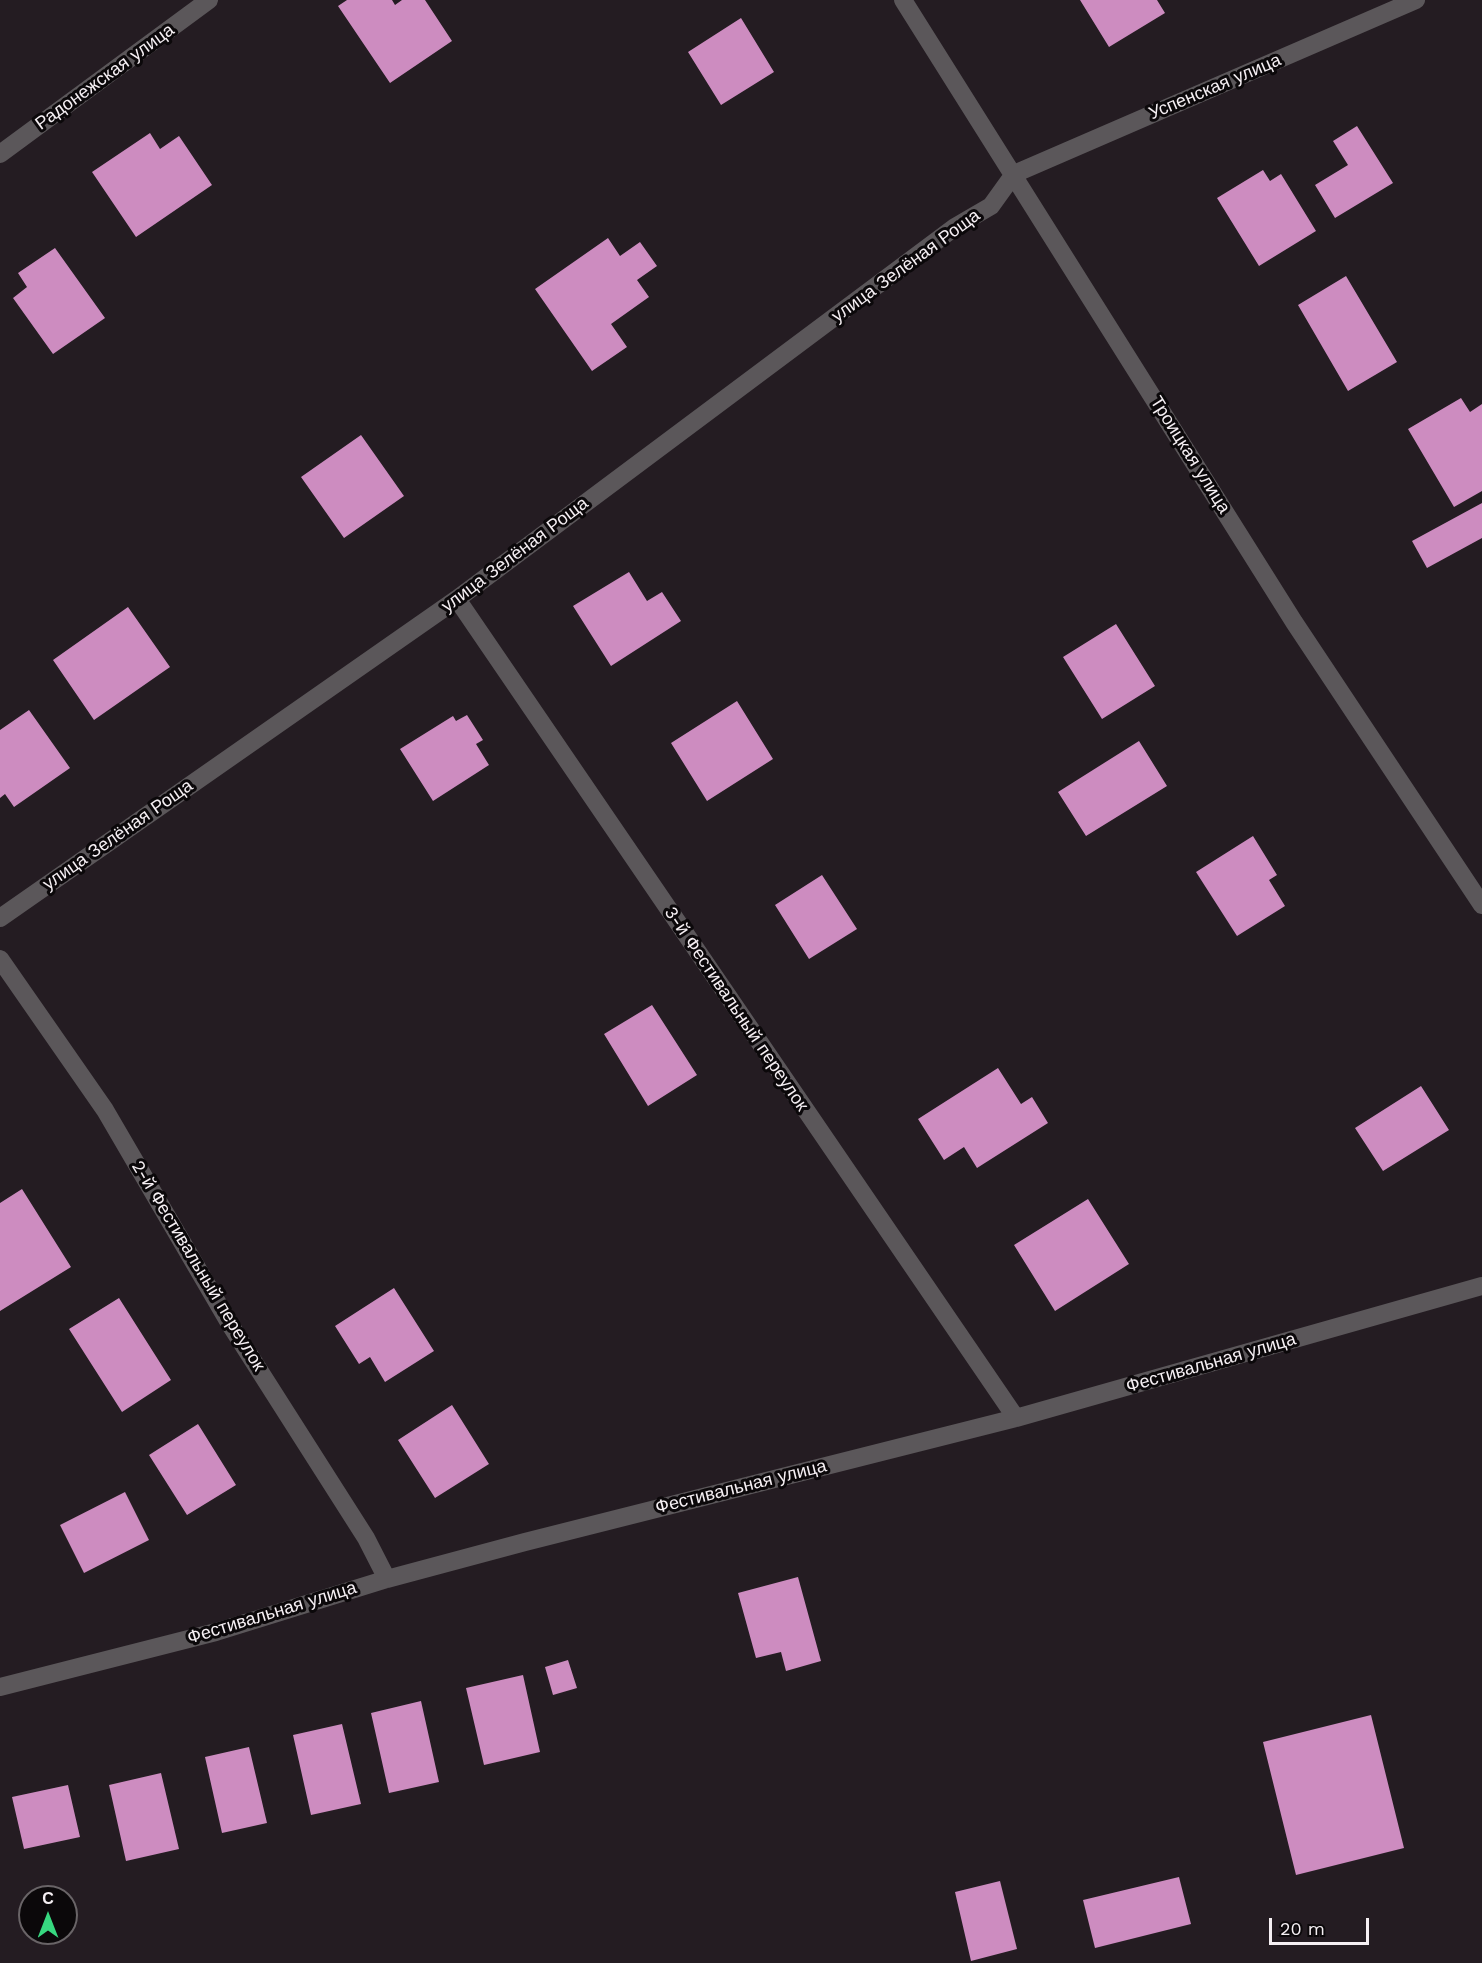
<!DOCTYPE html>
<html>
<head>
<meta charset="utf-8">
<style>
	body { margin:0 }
	#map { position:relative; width:1482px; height:1963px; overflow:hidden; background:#241c22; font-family:"Work Sans",sans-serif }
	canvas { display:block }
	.north { position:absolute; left:18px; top:1885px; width:60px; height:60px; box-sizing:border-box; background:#0b080a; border:2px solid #696467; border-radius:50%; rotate:0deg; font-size:16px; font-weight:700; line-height:24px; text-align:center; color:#f5eff3 }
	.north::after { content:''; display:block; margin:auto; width:21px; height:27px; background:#37d880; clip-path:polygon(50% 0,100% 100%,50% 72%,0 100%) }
	.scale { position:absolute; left:1269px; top:1918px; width:100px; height:27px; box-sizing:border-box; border:3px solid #f5eff3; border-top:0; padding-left:8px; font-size:18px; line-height:21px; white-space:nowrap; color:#f5eff3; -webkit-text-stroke:4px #0b080a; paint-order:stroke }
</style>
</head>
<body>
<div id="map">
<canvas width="1482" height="1963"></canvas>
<div class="north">С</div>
<div class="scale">20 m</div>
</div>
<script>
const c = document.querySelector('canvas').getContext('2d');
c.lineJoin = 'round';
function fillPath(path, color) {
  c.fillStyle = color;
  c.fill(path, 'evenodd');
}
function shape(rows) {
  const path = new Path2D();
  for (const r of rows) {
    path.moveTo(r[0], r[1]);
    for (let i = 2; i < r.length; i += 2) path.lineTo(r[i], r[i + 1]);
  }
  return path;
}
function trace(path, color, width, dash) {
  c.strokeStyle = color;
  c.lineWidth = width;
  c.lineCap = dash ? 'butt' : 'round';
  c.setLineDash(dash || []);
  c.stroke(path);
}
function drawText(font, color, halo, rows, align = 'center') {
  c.font = font + ' "Work Sans",sans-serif';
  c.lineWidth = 6;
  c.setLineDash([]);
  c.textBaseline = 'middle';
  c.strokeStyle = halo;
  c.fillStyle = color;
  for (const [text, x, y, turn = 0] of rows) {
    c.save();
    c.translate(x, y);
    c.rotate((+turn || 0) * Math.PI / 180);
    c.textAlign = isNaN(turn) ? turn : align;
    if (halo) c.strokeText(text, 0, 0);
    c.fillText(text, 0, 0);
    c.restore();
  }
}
const building = shape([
	[347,0,392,0,395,5,402,0,425,0,452,41,390,83,338,6],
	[1080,0,1157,0,1165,13,1109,47],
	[741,18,774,72,721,105,688,52],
	[1357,126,1393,183,1335,218,1315,185,1348,165,1333,141],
	[150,133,160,149,179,136,212,185,136,237,92,172],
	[1263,170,1270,181,1281,174,1316,231,1259,266,1217,198],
	[608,238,620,256,640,242,657,266,637,280,649,297,611,324,627,347,592,371,535,289],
	[55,248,105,318,53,354,13,298,27,287,18,273],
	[1346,276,1397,362,1348,391,1298,305],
	[1461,398,1470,412,1482,404,1482,491,1454,507,1408,429],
	[361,435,404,496,344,538,301,477],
	[1482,503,1482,538,1427,568,1412,541],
	[629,572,647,601,662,592,681,621,611,666,573,606],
	[128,607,170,667,94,720,53,660],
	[1116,624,1155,686,1102,719,1063,657],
	[737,701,773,759,707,801,671,743],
	[29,710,70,768,14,807,5,794,0,798,0,730],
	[467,715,483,740,476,744,489,765,433,801,400,749,453,716,456,721],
	[1139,741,1167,786,1086,836,1058,792],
	[1253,836,1277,875,1269,880,1285,906,1237,936,1196,872],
	[822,875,857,929,809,959,775,905],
	[652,1005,697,1075,648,1106,604,1034],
	[998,1068,1021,1104,1032,1097,1048,1123,977,1168,964,1147,944,1160,918,1119],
	[1421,1086,1449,1130,1383,1171,1355,1128],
	[22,1189,71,1267,0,1311,0,1203],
	[1088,1199,1129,1264,1055,1311,1014,1245],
	[394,1288,434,1351,385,1382,370,1357,359,1364,335,1326],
	[119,1298,171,1380,122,1412,69,1329],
	[452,1405,489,1464,435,1498,398,1440],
	[198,1424,236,1485,187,1515,149,1455],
	[125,1492,149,1540,84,1573,60,1525],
	[798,1577,821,1661,786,1671,781,1652,756,1658,738,1593],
	[568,1660,577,1688,553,1695,545,1667],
	[523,1675,540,1752,484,1765,466,1688],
	[421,1701,439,1782,389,1793,371,1713],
	[1371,1715,1404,1848,1296,1875,1263,1742],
	[342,1724,361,1804,311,1815,293,1735],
	[249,1747,267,1823,222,1833,205,1757],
	[161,1773,179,1849,126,1861,109,1785],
	[68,1785,80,1837,24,1849,12,1797],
	[1179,1877,1191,1924,1095,1948,1083,1900],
	[1000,1881,1017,1949,971,1961,955,1892]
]);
const minor = shape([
	[903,0,1294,622,1482,905],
	[0,154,209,0],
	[457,599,1016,1418],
	[0,918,457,599,955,227,991,206,1014,174,1416,0],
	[0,959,105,1110,231,1326,366,1538,387,1579],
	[0,1687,216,1632,387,1579,525,1542,1016,1418,1482,1286]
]);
const streetNames = [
	["Радонежская улица",105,77,-36],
	["Успенская улица",1215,87,-23],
	["улица Зелёная Роща",906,266,-36],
	["Троицкая улица",1190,455,58],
	["улица Зелёная Роща",515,555,-37],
	["улица Зелёная Роща",118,835,-35],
	["3-й Фестивальный переулок",736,1009,56],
	["2-й Фестивальный переулок",198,1266,59],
	["Фестивальная улица",1211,1363,-16],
	["Фестивальная улица",741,1487,-14],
	["Фестивальная улица",272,1613,-17]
];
fillPath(building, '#cd8cc0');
trace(minor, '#5b575a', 18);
drawText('18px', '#f5eff3', '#0b080a', streetNames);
</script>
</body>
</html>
